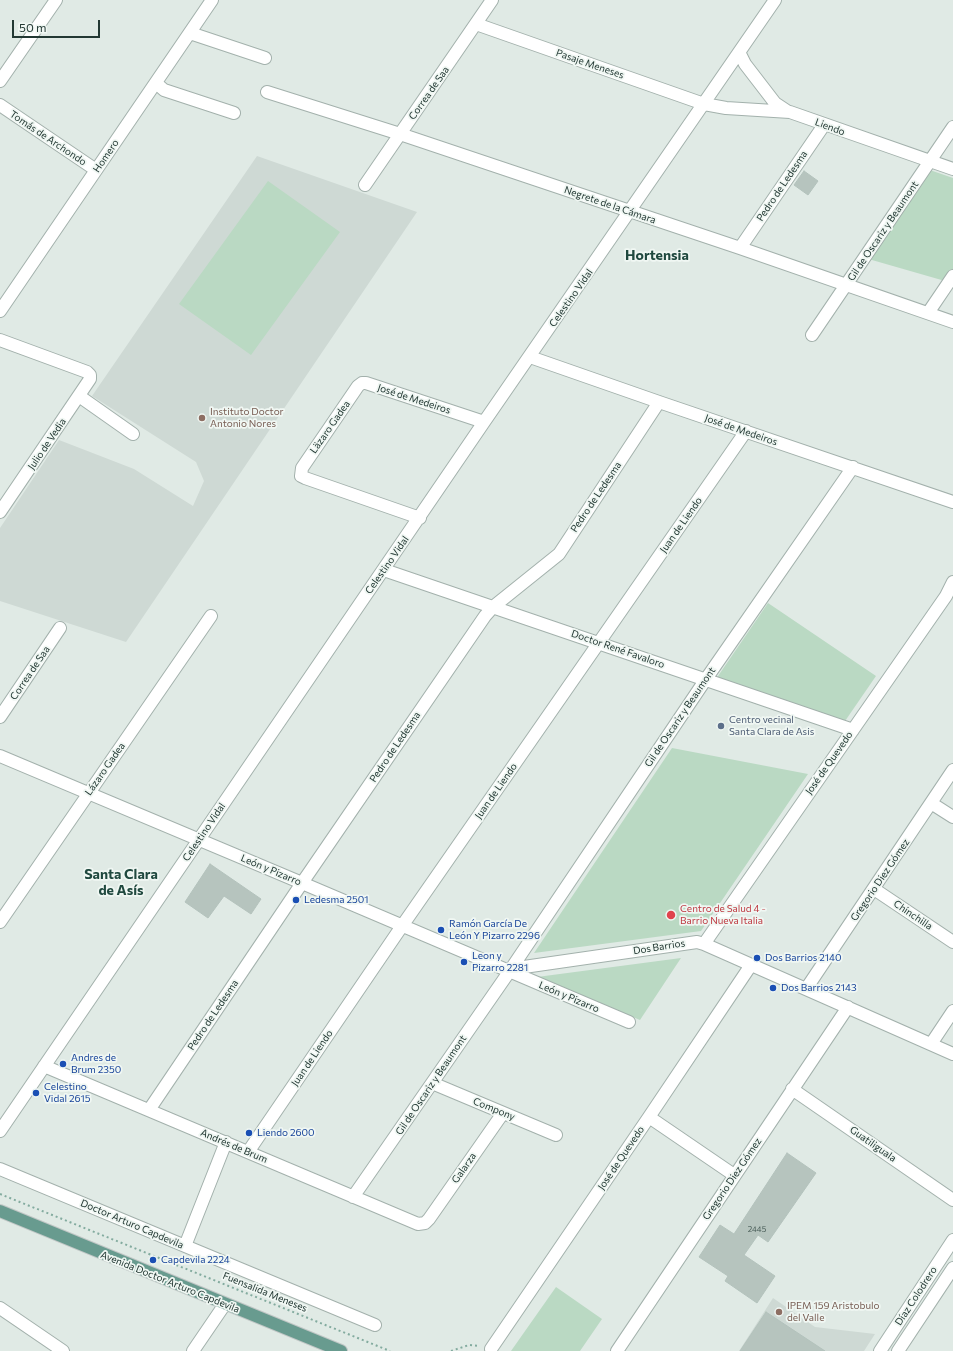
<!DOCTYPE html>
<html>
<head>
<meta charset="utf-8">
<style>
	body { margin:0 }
	#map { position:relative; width:953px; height:1351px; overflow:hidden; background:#e0eae5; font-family:Commissioner,sans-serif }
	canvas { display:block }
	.scale { position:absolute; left:12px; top:20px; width:88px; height:18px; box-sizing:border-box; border:2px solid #223833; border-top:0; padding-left:5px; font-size:12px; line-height:14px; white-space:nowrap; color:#223833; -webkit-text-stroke:3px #f0f7f3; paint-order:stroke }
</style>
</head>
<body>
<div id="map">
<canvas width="953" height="1351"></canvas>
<div class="scale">50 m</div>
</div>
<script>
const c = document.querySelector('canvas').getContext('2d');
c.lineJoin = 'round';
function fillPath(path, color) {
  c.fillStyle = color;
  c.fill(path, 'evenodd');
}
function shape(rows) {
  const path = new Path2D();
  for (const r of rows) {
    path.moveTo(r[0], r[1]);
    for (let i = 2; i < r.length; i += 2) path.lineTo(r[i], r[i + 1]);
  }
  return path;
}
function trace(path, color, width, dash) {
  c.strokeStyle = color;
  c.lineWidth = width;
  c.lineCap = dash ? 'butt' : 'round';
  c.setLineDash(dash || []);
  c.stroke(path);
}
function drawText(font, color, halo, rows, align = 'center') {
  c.font = font + ' Commissioner,sans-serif';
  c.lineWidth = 3.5;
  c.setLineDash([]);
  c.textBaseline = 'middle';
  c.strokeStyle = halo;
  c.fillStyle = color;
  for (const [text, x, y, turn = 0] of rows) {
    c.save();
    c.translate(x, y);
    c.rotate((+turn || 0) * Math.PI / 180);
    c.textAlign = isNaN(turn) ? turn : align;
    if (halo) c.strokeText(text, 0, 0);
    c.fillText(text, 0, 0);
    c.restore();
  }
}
const built = shape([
	[257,156,417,212,126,642,0,601,0,528,59,440,134,469,193,506,204,481,196,462,92,396],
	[773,1298,815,1327,875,1334,864,1351,739,1351]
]);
const green = shape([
	[924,168,953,178,953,269,945,281,865,258],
	[268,181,340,232,251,355,179,304],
	[768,603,876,676,843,724,716,679],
	[672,748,808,774,701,931,534,953],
	[681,958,640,1020,537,977],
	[556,1287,602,1319,580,1351,511,1351]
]);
const building = shape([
	[804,171,818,181,808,195,794,185,804,171],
	[210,864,261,899,251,914,224,896,208,918,185,902,210,864],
	[787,1153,816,1173,768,1242,758,1235,744,1255,775,1276,757,1303,725,1281,728,1276,699,1257,720,1225,734,1234,787,1153],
	[766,1312,825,1351,740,1351,766,1312]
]);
const path = shape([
	[0,1194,390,1351],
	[451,1351,469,1345,480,1346]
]);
const minor = shape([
	[476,24,704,104,726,108,790,112,953,169],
	[190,33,265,58],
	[739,52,745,64,775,103,787,111],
	[0,81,56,0],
	[156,83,164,90,234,113],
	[267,92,400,134,740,248,953,322],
	[0,105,96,170],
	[365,185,492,0],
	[740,248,824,125],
	[0,311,212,0],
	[928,313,953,276],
	[812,335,953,127],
	[0,340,87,372,90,375,90,379,0,512],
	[530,357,659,402,953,502],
	[79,396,133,434],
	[420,518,305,478,301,476,302,468,358,386,362,383,366,383,484,422],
	[384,570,853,730],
	[0,717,60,628],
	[0,756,302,883,629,1022],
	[931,803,953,817],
	[874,889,953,942],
	[0,922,211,616],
	[704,944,946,596,953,582],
	[510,969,697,942,704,944,953,1054],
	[806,989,953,770],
	[931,1044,953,1011],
	[44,1066,418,1224,425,1223,429,1219,503,1113],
	[432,1083,556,1135],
	[792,1089,953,1200],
	[149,1110,302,883,485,616,493,607,559,554,659,402],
	[649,1117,734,1175],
	[0,1131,484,422,775,0],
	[248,1152,402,926,746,431],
	[0,1169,375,1325],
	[353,1197,509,972,706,679,853,467],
	[185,1246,226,1142],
	[0,1308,63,1351],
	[491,1349,649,1117,751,965],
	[193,1351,225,1304],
	[617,1351,848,1007],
	[880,1351,953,1240],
	[898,1351,953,1268]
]);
const major = shape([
	[0,1211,341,1351]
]);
const markers = [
	[202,418,4,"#8d6e63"],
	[721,726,4,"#5c6f8a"],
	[296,900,4,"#1a4fb4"],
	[671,915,5,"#e0444e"],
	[441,930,4,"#1a4fb4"],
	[757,958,4,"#1a4fb4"],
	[464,962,4,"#1a4fb4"],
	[773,988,4,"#1a4fb4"],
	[63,1064,4,"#1a4fb4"],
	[36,1093,4,"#1a4fb4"],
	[249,1133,4,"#1a4fb4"],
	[153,1260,4,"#1a4fb4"],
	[779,1312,4,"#8d6e63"]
];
const numberNames = [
	["2445",757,1229]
];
const streetNames = [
	["Pasaje Meneses",590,64,19],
	["Correa de Saa",429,93,-55],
	["Liendo",830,127,20],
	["Tomás de Archondo",48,138,34],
	["Homero",106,156,-56],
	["Pedro de Ledesma",782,186,-56],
	["Negrete de la Cámara",610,205,19],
	["Gil de Oscariz y Beaumont",883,231,-56],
	["Celestino Vidal",571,298,-55],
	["José de Medeiros",414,399,18],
	["Läzaro Gadea",330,427,-55],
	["José de Medeiros",741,430,19],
	["Julio de Vedia",47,444,-56],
	["Pedro de Ledesma",596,497,-56],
	["Juan de Liendo",681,525,-55],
	["Celestino Vidal",387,565,-55],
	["Doctor René Favaloro",618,649,19],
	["Correa de Saa",30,673,-56],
	["Gil de Oscariz y Beaumont",680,717,-56],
	["Pedro de Ledesma",395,747,-56],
	["José de Quevedo",829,763,-55],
	["Lázaro Gadea",105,769,-55],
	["Juan de Liendo",496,791,-55],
	["Celestino Vidal",204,832,-56],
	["León y Pizarro",271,870,23],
	["Gregorio Diez Gómez",880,880,-56],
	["Chinchilla",913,915,34],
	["Dos Barrios",659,947,-9],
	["León y Pizarro",569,997,23],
	["Pedro de Ledesma",213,1015,-56],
	["Juan de Liendo",312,1058,-56],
	["Gil de Oscariz y Beaumont",431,1085,-56],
	["Compony",494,1109,22],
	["Guatiliguala",873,1144,35],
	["Andrés de Brum",234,1146,23],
	["José de Quevedo",621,1158,-56],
	["Galarza",464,1168,-55],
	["Gregorio Diez Gómez",732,1179,-56],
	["Doctor Arturo Capdevila",132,1224,23],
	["Avenida Doctor Arturo Capdevila",170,1282,22],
	["Fuensalida Meneses",265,1292,22],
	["Díaz Colodrero",916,1296,-57]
];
const educationNames = [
	["Instituto Doctor",210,412],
	["Antonio Nores",210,424],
	["IPEM 159 Aristobulo",787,1306],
	["del Valle",787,1318]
];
const serviceNames = [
	["Centro vecinal",729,720],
	["Santa Clara de Asis",729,732]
];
const transitNames = [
	["Ledesma 2501",304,900],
	["Ramón García De",449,924],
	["León Y Pizarro 2296",449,936],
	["Leon y",472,956],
	["Pizarro 2281",472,968],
	["Dos Barrios 2140",765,958],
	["Dos Barrios 2143",781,988],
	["Andres de",71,1058],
	["Brum 2350",71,1070],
	["Celestino",44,1087],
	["Vidal 2615",44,1099],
	["Liendo 2600",257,1133],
	["Capdevila 2224",161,1260]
];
const healthNames = [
	["Centro de Salud 4 -",680,909],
	["Barrio Nueva Italia",680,921]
];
const districtNames = [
	["Hortensia",657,255],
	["Santa Clara",121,874],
	["de Asís",121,890]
];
fillPath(built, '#ced9d4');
fillPath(green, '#bad9c3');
fillPath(building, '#b6c4be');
trace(building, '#b3c2bc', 1);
trace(minor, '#a3b1ac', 14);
trace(major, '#c1c7c6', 14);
trace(path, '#83ab9f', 2, [2, 3]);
trace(minor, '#fff', 12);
trace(major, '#689b8f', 12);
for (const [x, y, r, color] of markers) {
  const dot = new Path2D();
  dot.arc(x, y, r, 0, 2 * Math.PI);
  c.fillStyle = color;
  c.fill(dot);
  trace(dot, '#f0f7f3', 1.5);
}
drawText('8px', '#475b56', null, numberNames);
drawText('10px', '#223833', '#f0f7f3', streetNames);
drawText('10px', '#785e54', '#f0f7f3', educationNames, 'left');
drawText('10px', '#4e5e75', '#f0f7f3', serviceNames, 'left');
drawText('10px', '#164399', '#f0f7f3', transitNames, 'left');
drawText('10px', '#be3a42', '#f0f7f3', healthNames, 'left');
drawText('bold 14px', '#20493f', '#f0f7f3', districtNames);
</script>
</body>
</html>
